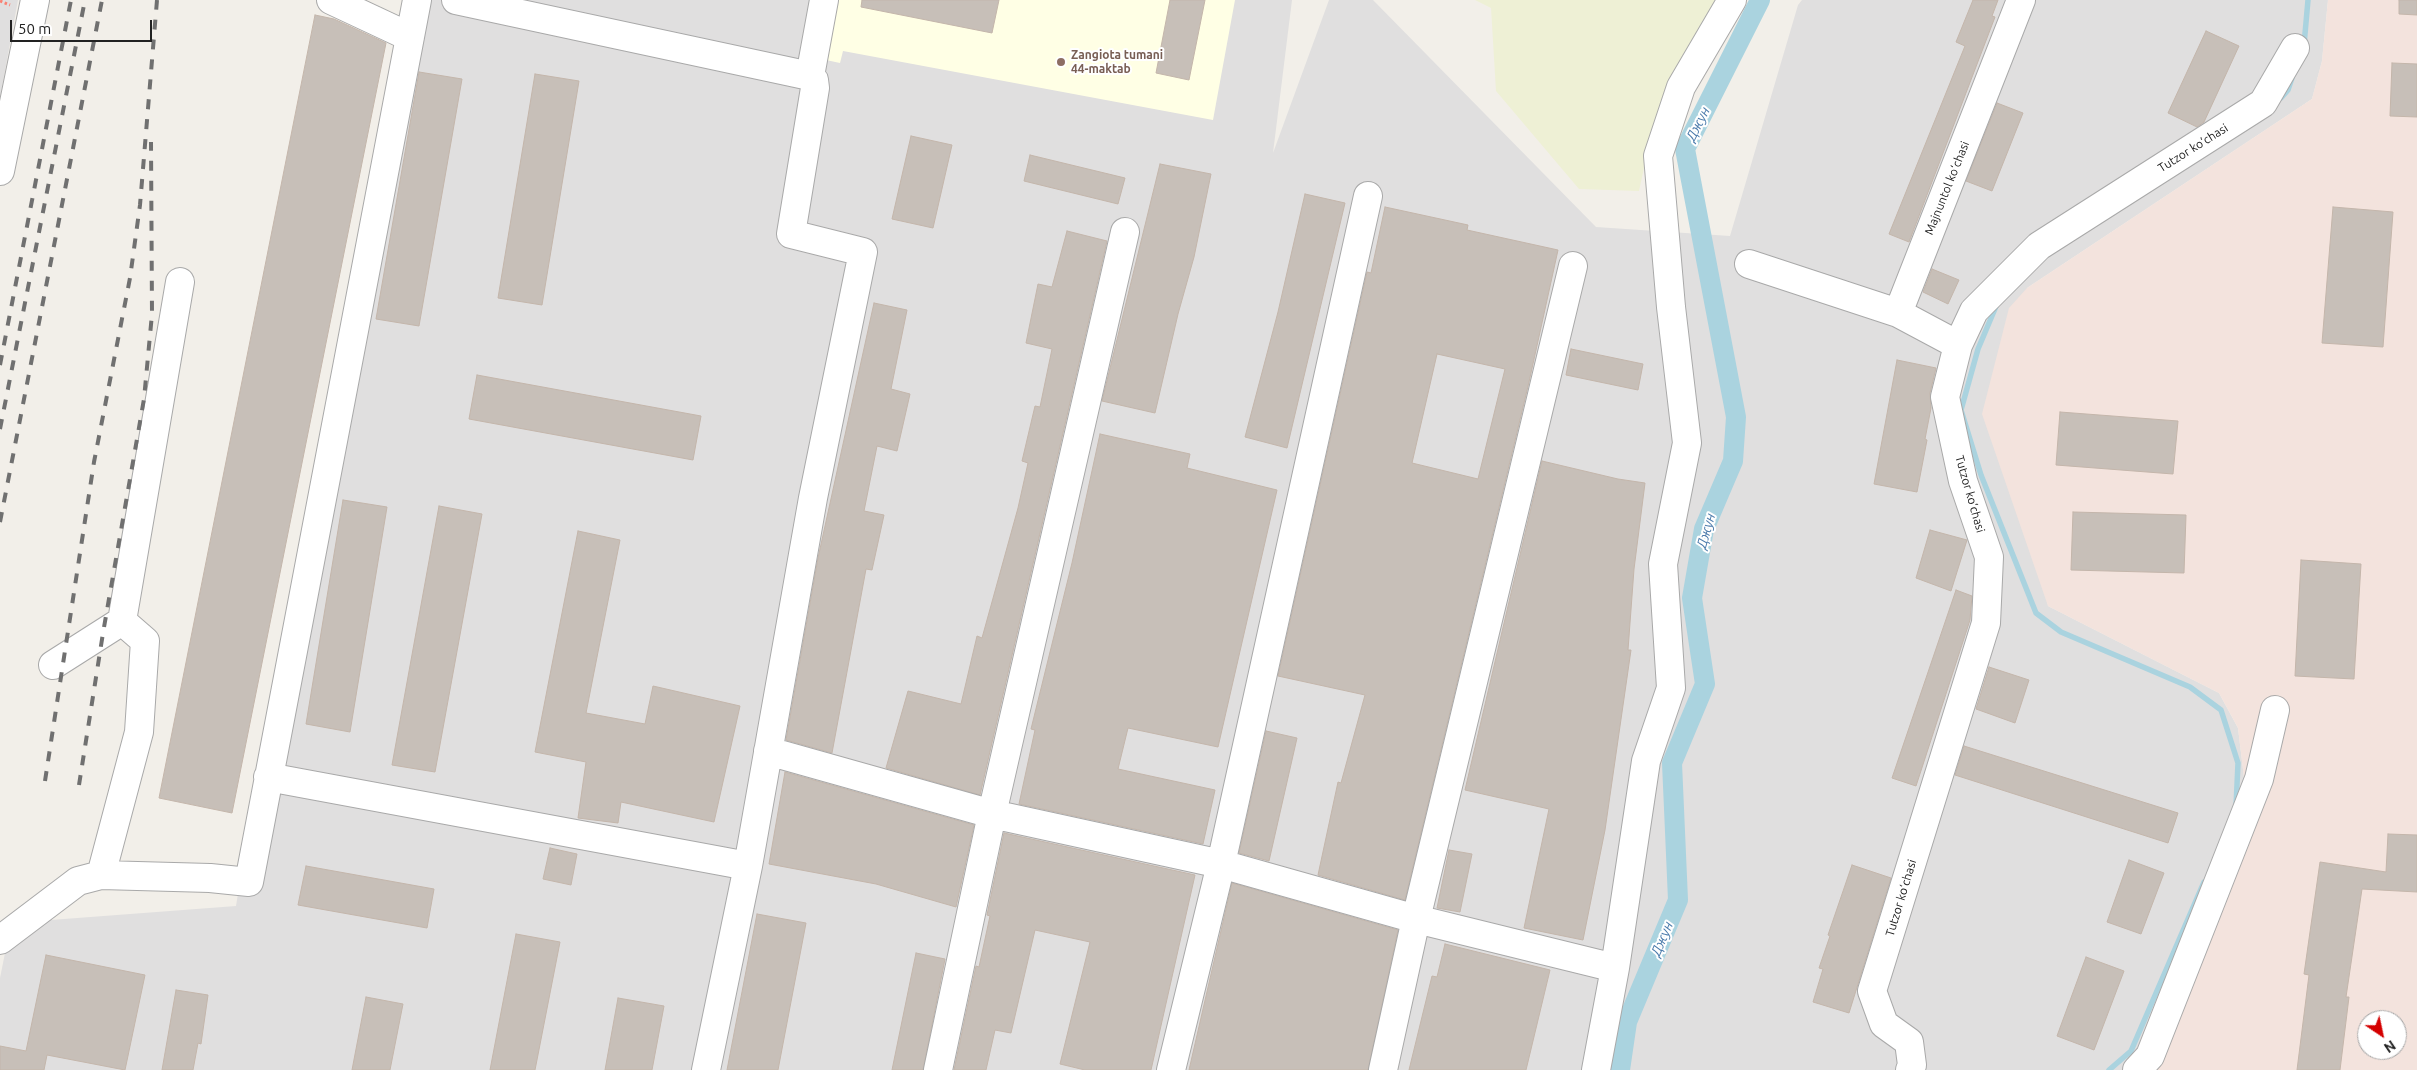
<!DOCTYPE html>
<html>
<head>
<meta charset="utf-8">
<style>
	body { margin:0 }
	#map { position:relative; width:2417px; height:1070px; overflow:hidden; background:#f2efe9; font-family:Ubuntu,sans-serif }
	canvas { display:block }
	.north { position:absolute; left:2357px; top:1010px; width:50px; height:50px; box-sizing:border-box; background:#fff; border:1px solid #a7a7a7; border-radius:50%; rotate:146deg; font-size:14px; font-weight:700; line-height:20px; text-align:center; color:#222 }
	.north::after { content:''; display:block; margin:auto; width:18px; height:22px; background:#d40000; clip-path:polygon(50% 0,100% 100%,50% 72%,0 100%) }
	.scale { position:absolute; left:10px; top:20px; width:142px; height:22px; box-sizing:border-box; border:2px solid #222; border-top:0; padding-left:6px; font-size:15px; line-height:18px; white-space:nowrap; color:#222; -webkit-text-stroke:4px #fff; paint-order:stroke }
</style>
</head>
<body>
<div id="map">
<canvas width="2417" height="1070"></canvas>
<div class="north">N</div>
<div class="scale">50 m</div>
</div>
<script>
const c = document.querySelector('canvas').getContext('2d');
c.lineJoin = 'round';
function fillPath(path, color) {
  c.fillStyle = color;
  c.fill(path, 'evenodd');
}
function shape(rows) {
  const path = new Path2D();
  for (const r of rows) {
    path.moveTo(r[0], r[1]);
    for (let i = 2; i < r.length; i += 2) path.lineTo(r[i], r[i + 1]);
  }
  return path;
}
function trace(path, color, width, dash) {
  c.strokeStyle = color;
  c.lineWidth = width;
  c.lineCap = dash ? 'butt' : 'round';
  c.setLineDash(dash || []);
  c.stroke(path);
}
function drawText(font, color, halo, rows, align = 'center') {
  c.font = font + ' Ubuntu,sans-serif';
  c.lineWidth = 4;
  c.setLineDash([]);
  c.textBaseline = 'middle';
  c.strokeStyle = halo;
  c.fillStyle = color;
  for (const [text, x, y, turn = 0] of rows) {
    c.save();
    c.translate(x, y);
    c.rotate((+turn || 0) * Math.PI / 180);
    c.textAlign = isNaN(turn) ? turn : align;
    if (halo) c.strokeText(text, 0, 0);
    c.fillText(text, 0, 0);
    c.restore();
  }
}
const residential = shape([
	[0,0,18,0,0,98],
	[405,0,1292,0,1273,153,1329,0,1373,0,1596,227,1730,236,1798,5,1802,0,2328,0,2322,61,2312,99,2027,288,2048,606,2219,693,2238,728,2244,777,2272,780,2155,1070,0,1070,0,978,11,923,236,906,250,819]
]);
const education = shape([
	[838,0,1235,0,1213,120,843,51,840,63,826,60]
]);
const military = shape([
	[2328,0,2417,0,2417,1070,2155,1070,2259,779,2244,778,2238,728,2219,693,2048,606,1982,414,2009,308,2027,288,2312,99,2322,61],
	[2367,1020,2397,1020,2397,1050,2367,1050]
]);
const farmland = shape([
	[1475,0,1716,0,1653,126,1639,191,1579,189,1496,91,1491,8]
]);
const stream = shape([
	[2304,45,2308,0],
	[2281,98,2288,90,2292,78],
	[1997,304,1978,349,1961,410,1981,475,2036,613,2061,632,2190,687,2221,710,2238,763,2236,807],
	[2109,1070,2131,1051,2204,882]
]);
const canal = shape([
	[1620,1070,1627,1022,1678,900,1672,763,1705,684,1692,598,1704,529,1733,461,1736,417,1685,149,1760,0]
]);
const building = shape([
	[862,0,999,0,992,33,861,7,862,0],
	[1170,0,1205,0,1189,80,1156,73,1170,0],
	[1973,0,1998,0,1992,16,1995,17,1909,242,1889,234,1965,46,1956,42,1973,0],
	[2399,0,2417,0,2417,15,2399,14,2399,0],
	[315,15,334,19,386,43,232,813,159,798,315,15],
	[2206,31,2239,46,2204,122,2197,127,2168,113,2206,31],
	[2392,63,2417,64,2417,117,2390,116,2392,63],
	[419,72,462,79,419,326,376,319,419,72],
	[535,74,579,81,542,305,498,298,535,74],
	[1997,103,2023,113,1992,191,1966,181,1997,103],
	[911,136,952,145,933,228,892,219,911,136],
	[1030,155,1125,178,1118,204,1024,181,1030,155],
	[1160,164,1211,174,1194,257,1178,314,1155,413,1102,401,1160,164],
	[1305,194,1345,203,1287,448,1245,437,1278,312,1305,194],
	[1385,207,1468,225,1467,230,1558,250,1529,382,1405,900,1318,875,1338,782,1341,783,1365,695,1278,676,1367,272,1371,273,1385,207],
	[1437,354,1505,369,1478,479,1412,463,1437,354],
	[2333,207,2393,212,2383,347,2322,343,2333,207],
	[1067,231,1107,241,980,795,886,768,908,691,961,704,977,636,982,638,1018,508,1028,463,1022,461,1035,406,1040,407,1052,349,1026,343,1038,284,1052,287,1067,231],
	[1932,269,1959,280,1948,304,1923,292,1932,269],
	[874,303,907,310,891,389,910,394,897,451,877,446,864,511,884,515,872,570,866,569,832,753,786,740,818,558,874,303],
	[1571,349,1643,364,1638,390,1566,375,1571,349],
	[1897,360,1936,368,1930,393,1931,408,1925,439,1927,440,1917,492,1874,484,1897,360],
	[477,375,701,416,693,460,469,419,477,375],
	[2060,412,2178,421,2173,474,2056,465,2060,412],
	[1100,434,1190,454,1187,468,1277,490,1218,747,1128,728,1118,769,1215,790,1203,844,1019,804,1035,730,1031,729,1072,563,1100,434],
	[1542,461,1618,479,1645,483,1634,569,1628,650,1631,650,1605,830,1583,940,1524,928,1549,809,1465,790,1542,461],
	[343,500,387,507,350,732,306,724,343,500],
	[439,506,482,514,435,772,392,765,439,506],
	[2073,512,2186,515,2184,573,2071,570,2073,512],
	[1930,530,1967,540,1951,591,1916,578,1930,530],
	[578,531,620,540,586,713,645,724,653,686,740,706,714,822,621,802,618,823,578,818,586,762,535,752,578,531],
	[2301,560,2361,564,2354,679,2295,676,2301,560],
	[1956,590,1972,596,1970,620,1916,786,1892,778,1956,590],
	[1989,667,2029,680,2015,723,1976,709,1989,667],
	[1266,731,1297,738,1269,861,1239,853,1266,731],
	[1964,746,2178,813,2168,843,1955,775,1964,746],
	[785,772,974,825,956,907,876,884,769,864,785,772],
	[1004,833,1195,875,1151,1070,1085,1070,1060,1064,1090,942,1035,930,1011,1033,995,1030,986,1070,954,1070,976,966,979,967,990,916,987,915,1004,833],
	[2388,834,2417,835,2417,892,2362,889,2346,997,2349,997,2340,1070,2297,1070,2309,975,2304,974,2320,862,2386,872,2388,834],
	[550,848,577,854,571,885,543,879,550,848],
	[1449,850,1472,854,1460,912,1437,908,1449,850],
	[2129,860,2164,873,2141,934,2107,922,2129,860],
	[1852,865,1891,878,1849,1013,1813,1002,1823,969,1819,968,1830,936,1828,935,1852,865],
	[306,866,434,889,427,928,298,905,306,866],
	[1232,883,1398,930,1368,1070,1189,1070,1232,883],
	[757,914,806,923,778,1070,727,1070,757,914],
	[516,934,560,942,535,1070,490,1070,516,934],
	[1445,944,1550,970,1526,1070,1409,1070,1432,976,1437,977,1445,944],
	[916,953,945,959,923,1070,892,1070,916,953],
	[46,955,145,975,125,1070,47,1055,44,1070,0,1070,0,1046,26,1051,46,955],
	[2086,957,2124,971,2094,1050,2057,1036,2086,957],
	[176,990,208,995,201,1044,198,1043,193,1070,162,1070,176,990],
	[366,997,403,1004,390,1070,352,1070,366,997],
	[618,998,664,1006,652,1070,605,1070,618,998]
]);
const path = shape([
	[0,1,10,5]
]);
const minor = shape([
	[331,0,410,37],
	[456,0,810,76,814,80,815,88,791,234,863,252,813,498,748,866,706,1070],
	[810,76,824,0],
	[0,171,35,0],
	[1749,264,1898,313],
	[1958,345,1898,313,2021,0],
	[122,621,180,282],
	[53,665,122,621,145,641,139,732,101,875],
	[768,751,992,814,1221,864,1416,919,1615,968],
	[268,777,748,866],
	[0,940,78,881,101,875,210,878,249,882,417,0],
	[938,1070,992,814,1125,232],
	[1171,1070,1221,864,1368,196],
	[1383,1070,1416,919,1573,266],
	[1596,1070,1615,968,1646,761,1671,688,1663,564,1687,443,1671,307,1658,156,1681,87,1732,0],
	[1910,1070,1912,1065,1909,1042,1884,1024,1872,991,1986,623,1989,557,1963,481,1945,397,1958,345,1974,311,2039,246,2263,103,2295,48],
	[2137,1070,2150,1056,2259,779,2275,710]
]);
const rail = shape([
	[0,365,71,0],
	[0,429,85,0],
	[0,522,102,0],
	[45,781,94,462,130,278,140,205,157,0],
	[79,785,103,633,144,399,152,314,151,142]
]);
const markers = [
	[1061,62,5,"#8d6e63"]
];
const educationNames = [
	["Zangiota tumani",1071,55],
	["44-maktab",1071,69]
];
const streetNames = [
	["Tutzor ko‘chasi",2193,148,-32],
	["Majnuntol ko‘chasi",1947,188,-68],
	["Tutzor ko‘chasi",1970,494,74],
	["Tutzor ko‘chasi",1901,898,-73]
];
const waterNames = [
	["Джун",1698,124,-63],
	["Джун",1706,531,-74],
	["Джун",1662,939,-67]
];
fillPath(residential, '#e0dfdf');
fillPath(education, '#ffffe5');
fillPath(military, '#f3e3dd');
fillPath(farmland, '#eef0d5');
trace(stream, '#aad3df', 5.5);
trace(canal, '#aad3df', 20);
fillPath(building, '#c7bfb8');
trace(building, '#c4b6ab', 1);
trace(minor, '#a9a9a9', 30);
trace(path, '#fa8072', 3, [2.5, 2.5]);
trace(minor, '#fff', 28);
trace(rail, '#707070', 4, [10, 10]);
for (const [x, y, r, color] of markers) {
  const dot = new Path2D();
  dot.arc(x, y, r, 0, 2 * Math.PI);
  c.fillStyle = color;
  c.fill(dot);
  trace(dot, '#fff', 2);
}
drawText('bold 12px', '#785e54', '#fff', educationNames, 'left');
drawText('12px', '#222', '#fff', streetNames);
drawText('italic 14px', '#4a7aab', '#fff', waterNames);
</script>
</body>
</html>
